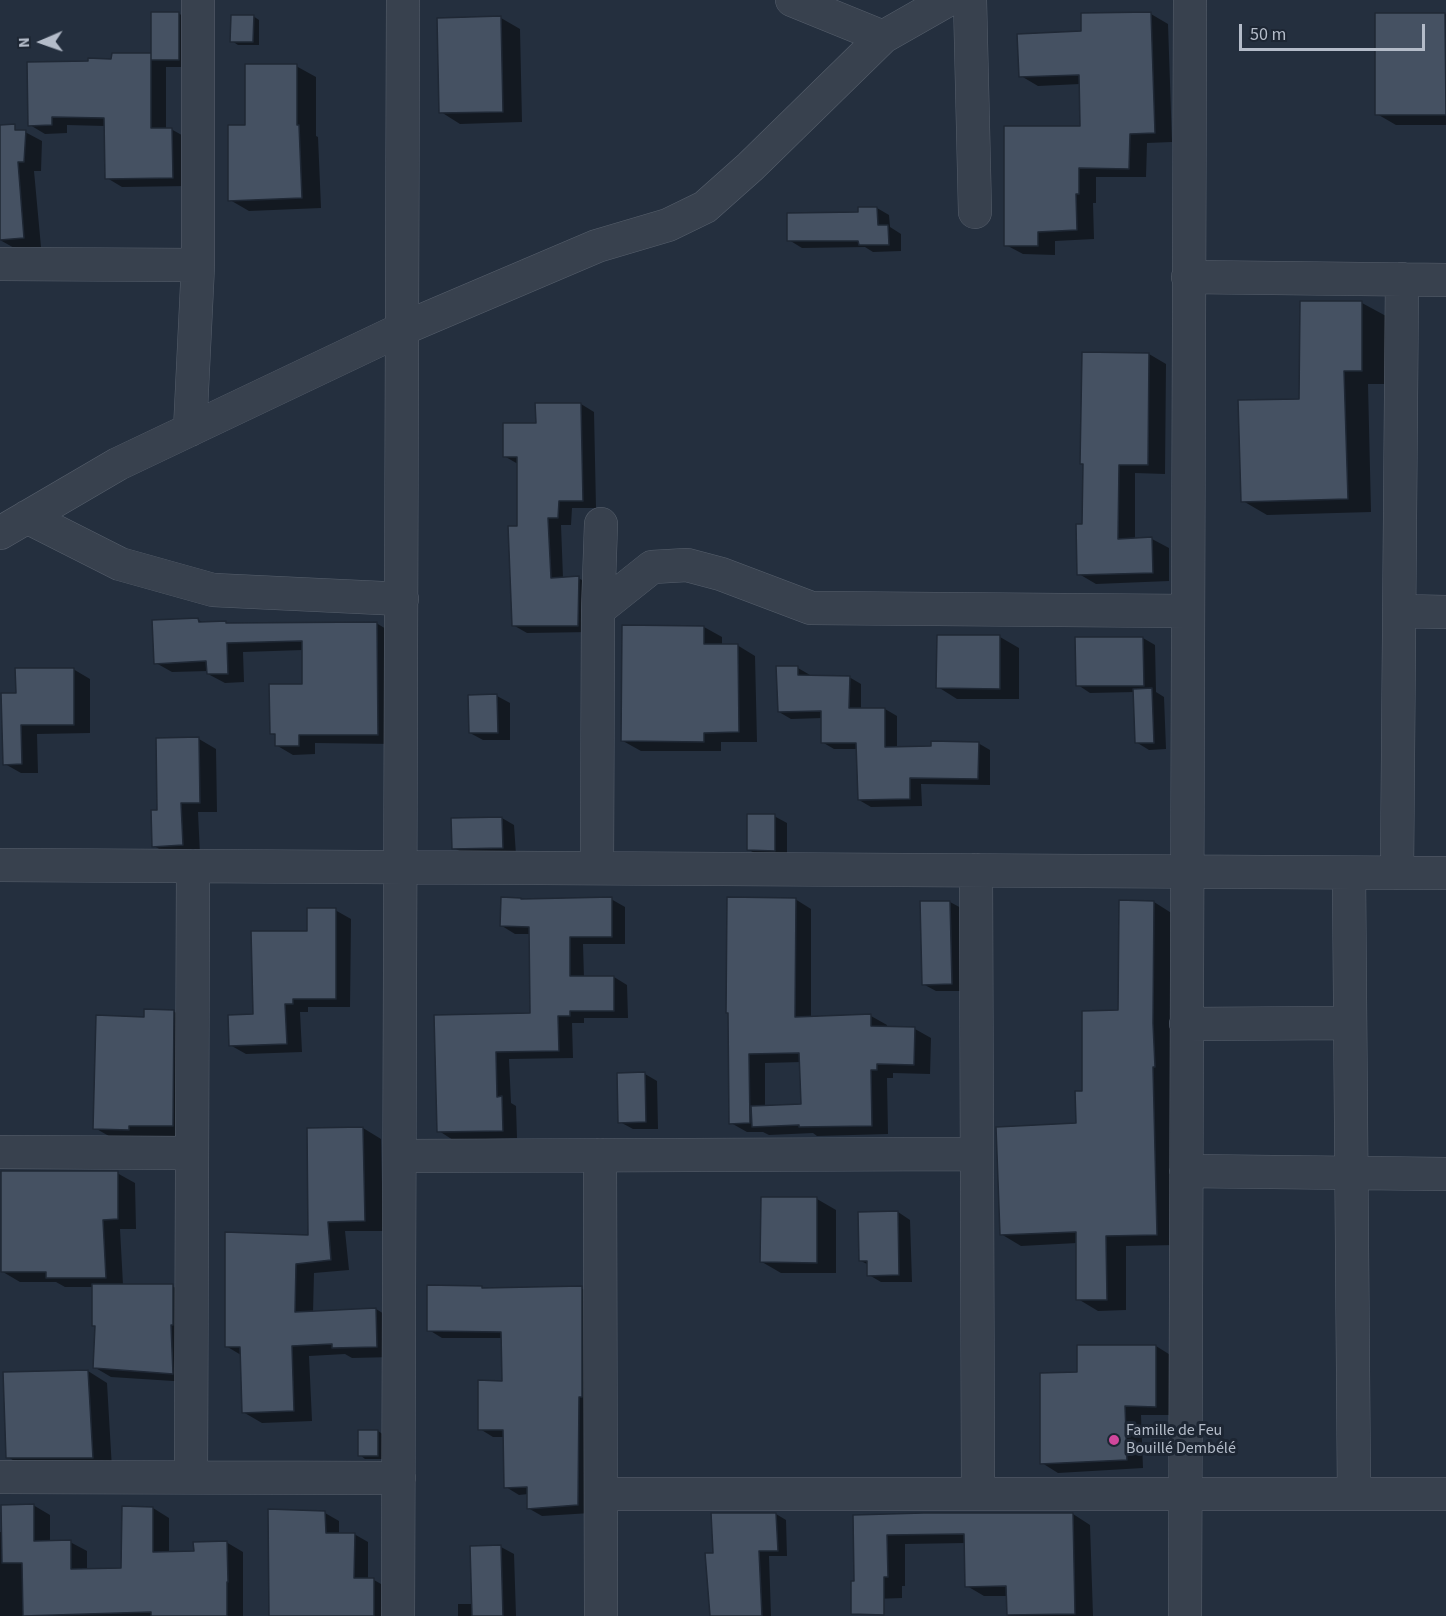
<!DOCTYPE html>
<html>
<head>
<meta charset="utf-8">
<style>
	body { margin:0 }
	#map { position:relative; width:1446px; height:1616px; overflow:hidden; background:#242f3e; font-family:"Source Sans 3",sans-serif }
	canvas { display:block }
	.north { position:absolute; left:12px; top:12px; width:60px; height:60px; -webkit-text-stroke:4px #1d2633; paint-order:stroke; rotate:268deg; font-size:16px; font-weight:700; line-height:24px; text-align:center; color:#b4bcc9 }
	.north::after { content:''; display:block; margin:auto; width:21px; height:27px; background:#b4bcc9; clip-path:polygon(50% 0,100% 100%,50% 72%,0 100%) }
	.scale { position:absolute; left:1239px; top:24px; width:186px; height:27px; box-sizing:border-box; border:3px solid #b4bcc9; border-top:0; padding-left:8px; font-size:18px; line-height:21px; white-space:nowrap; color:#b4bcc9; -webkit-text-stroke:4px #1d2633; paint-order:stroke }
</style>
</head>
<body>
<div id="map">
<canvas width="1446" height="1616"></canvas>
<div class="north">N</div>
<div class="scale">50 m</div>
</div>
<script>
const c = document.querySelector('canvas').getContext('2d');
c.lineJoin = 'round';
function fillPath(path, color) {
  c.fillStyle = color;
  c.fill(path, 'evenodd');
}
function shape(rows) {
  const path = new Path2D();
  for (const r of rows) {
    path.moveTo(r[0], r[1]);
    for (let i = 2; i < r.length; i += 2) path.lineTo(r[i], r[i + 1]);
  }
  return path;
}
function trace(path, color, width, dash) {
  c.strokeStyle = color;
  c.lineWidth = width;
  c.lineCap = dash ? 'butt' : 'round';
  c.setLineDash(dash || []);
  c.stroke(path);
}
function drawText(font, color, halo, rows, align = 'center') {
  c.font = font + ' "Source Sans 3",sans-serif';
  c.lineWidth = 6;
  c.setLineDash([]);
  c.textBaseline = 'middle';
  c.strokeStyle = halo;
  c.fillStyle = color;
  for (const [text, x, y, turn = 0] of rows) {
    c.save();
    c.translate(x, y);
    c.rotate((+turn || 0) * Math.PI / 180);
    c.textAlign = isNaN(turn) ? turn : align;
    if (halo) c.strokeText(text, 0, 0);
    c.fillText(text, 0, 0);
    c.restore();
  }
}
const shadow = shape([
	[178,13,191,21,191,67,166,67,166,130,171,129,187,138,188,186,122,187,107,178,105,126,67,125,67,133,45,134,30,125,113,60,151,54],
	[1151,14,1168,24,1172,142,1147,143,1146,177,1096,177,1096,203,1093,203,1094,239,1055,241,1055,255,1023,254,1006,245,1081,127,1080,84,1038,86,1021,76,1082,33],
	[1377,14,1446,14,1446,125,1396,125,1377,114],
	[253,16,259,20,259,45,238,45,232,41],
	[501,18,520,29,522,122,460,124,441,112],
	[296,66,316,77,316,136,318,137,321,208,249,211,230,200,247,127],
	[0,130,25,132,42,141,41,171,34,171,41,247,16,249,0,240],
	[877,208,889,215,890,227,901,234,901,251,873,252,865,247,802,248,789,240],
	[1362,303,1386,316,1386,384,1368,384,1371,512,1267,515,1243,501,1301,400],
	[1149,354,1166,364,1165,474,1135,473,1135,539,1152,539,1169,548,1169,581,1096,584,1079,574,1083,525,1084,465,1081,463],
	[581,404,594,412,596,508,572,508,571,525,561,525,563,578,578,578,592,585,591,632,527,633,513,625,519,527,518,464,504,456,537,424],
	[198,620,205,623,225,622,229,625,376,623,393,633,394,744,315,743,315,754,293,755,276,745,276,736,271,733,304,685,303,650,243,652,244,682,225,683,208,674,208,671,172,672,156,663],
	[704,627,722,637,722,646,737,645,755,656,757,742,721,742,721,751,641,751,623,741],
	[1000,637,1019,648,1019,699,957,699,938,687],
	[1143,638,1155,645,1156,692,1164,697,1166,749,1149,750,1136,742,1135,692,1090,693,1078,685],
	[798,668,810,675,810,677,849,677,861,684,861,709,885,709,897,716,897,749,978,743,990,750,990,785,921,784,922,806,871,807,859,800,858,749,834,749,822,742,822,718,791,719,779,712],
	[73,669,90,679,90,733,37,734,38,773,21,773,5,764,17,694],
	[497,696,510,703,510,740,483,740,470,733],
	[199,739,216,749,217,812,198,812,200,855,171,856,154,846,159,811],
	[774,816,787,823,787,857,762,857,749,850],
	[502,818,514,825,516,855,467,855,454,848],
	[520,899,611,899,625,907,625,944,583,944,584,978,614,977,627,985,628,1018,584,1018,584,1023,572,1023,573,1058,509,1059,511,1103,516,1106,517,1138,453,1140,439,1131,436,1017,531,1014,531,934,515,934,502,926],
	[795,899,811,909,811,1018,871,1016,887,1025,887,1028,915,1029,931,1038,930,1074,893,1073,893,1078,887,1078,888,1134,817,1136,813,1133,769,1135,763,1132,747,1132,731,1123,730,1013],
	[801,1062,802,1105,765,1107,765,1063],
	[950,902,963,909,964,991,936,991,923,984],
	[1154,902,1173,914,1176,1245,1126,1246,1126,1310,1098,1311,1078,1299,1077,1243,1021,1246,1001,1234,1077,1125,1084,1092,1119,1012],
	[335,910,351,919,350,1007,308,1007,308,1012,300,1012,302,1052,246,1054,230,1045,254,1015,308,933],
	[173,1011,193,1022,192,1137,148,1136,148,1140,114,1139,95,1128,145,1018],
	[645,1074,657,1081,658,1129,633,1129,620,1122],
	[363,1128,381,1139,383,1231,345,1231,349,1270,314,1273,313,1313,376,1309,394,1320,394,1357,352,1358,345,1354,309,1356,312,1421,262,1423,243,1412,241,1355,226,1346,310,1236,308,1129],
	[117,1173,135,1183,136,1229,120,1229,123,1285,172,1286,189,1295,189,1382,111,1377,94,1367,97,1327,93,1287,65,1287,56,1282,20,1282,3,1272],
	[817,1199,836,1210,836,1273,781,1273,762,1262],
	[898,1212,910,1220,912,1282,881,1282,869,1275,869,1265,861,1261],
	[481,1287,485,1289,581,1288,595,1295,591,1513,542,1516,528,1508,528,1494,519,1495,506,1487,505,1437,493,1437,480,1429,503,1382,502,1338,442,1338,429,1330],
	[1156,1346,1172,1356,1172,1415,1141,1415,1143,1468,1058,1473,1042,1463,1078,1374],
	[88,1371,107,1383,112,1469,27,1469,8,1457],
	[378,1431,384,1435,383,1459,365,1459,360,1455],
	[33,1505,50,1515,50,1542,70,1542,87,1551,87,1570,122,1570,153,1508,169,1518,169,1553,195,1552,226,1542,243,1552,243,1616,0,1616,0,1532,3,1532],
	[325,1513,339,1521,339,1534,354,1534,368,1542,368,1580,374,1580,388,1588,387,1616,270,1616],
	[776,1514,786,1520,787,1556,769,1556,771,1616,711,1616,715,1554],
	[1073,1514,1090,1525,1093,1616,1008,1616,1008,1596,984,1596,967,1586,966,1543,905,1544,905,1586,902,1586,902,1598,874,1599,855,1516],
	[501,1547,514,1554,516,1616,458,1616,458,1604,473,1604]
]);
const building = shape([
	[151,12,179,12,179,60,151,60,151,12],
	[1151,12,1155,133,1130,134,1129,169,1079,168,1079,194,1076,194,1077,230,1038,232,1038,246,1004,246,1004,126,1080,126,1079,75,1019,77,1017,34,1081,31,1081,13,1151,12],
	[1375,13,1445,13,1446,115,1375,115,1375,13],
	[231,15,254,15,253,42,230,42,231,15],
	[501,16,503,112,439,113,437,18,501,16],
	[112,53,151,53,151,128,172,128,173,178,105,179,104,118,52,117,52,125,28,126,27,62,88,61,88,58,111,59,112,53],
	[245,64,297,64,297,125,299,125,302,198,228,201,228,125,245,125,245,64],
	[15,124,15,130,26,130,24,162,18,162,24,238,0,240,0,125,15,124],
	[858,207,877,207,878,225,888,225,889,245,859,245,858,241,787,241,787,213,858,212,858,207],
	[1300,301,1362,301,1362,371,1344,371,1348,499,1241,502,1238,400,1299,399,1300,301],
	[1082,352,1149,353,1148,465,1119,465,1118,539,1152,537,1153,573,1077,575,1076,524,1082,524,1083,464,1080,464,1082,352],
	[535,403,581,403,583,501,559,501,558,518,548,518,551,578,579,576,578,626,512,626,508,526,517,526,517,457,503,457,503,423,536,423,535,403],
	[198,618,199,622,226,621,226,623,377,622,378,735,299,735,299,746,275,746,275,734,270,734,269,684,302,684,302,641,227,643,228,674,207,674,206,661,154,664,152,620,198,618],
	[622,625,704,626,704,644,738,644,739,732,704,733,704,742,621,741,622,625],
	[937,635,1000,635,1000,689,936,688,937,635],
	[1075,637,1143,637,1144,686,1076,686,1075,637],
	[776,666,798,666,798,675,850,676,849,708,885,708,885,747,931,746,931,741,979,742,978,779,910,778,910,799,858,800,856,743,821,743,821,711,778,712,776,666],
	[15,668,74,668,74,725,21,725,22,764,3,765,1,693,16,693,15,668],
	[1152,688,1154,743,1135,743,1133,689,1152,688],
	[497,694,498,733,469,733,468,695,497,694],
	[199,737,200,803,181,803,183,845,152,847,151,810,157,810,156,738,199,737],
	[747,814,775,814,775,851,747,850,747,814],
	[502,817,503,848,452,849,451,818,502,817],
	[501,897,521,898,521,899,612,897,612,937,570,937,570,976,614,976,614,1011,570,1011,570,1016,558,1016,559,1051,496,1052,497,1097,502,1096,503,1131,437,1132,434,1015,530,1013,529,927,500,926,501,897],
	[727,897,796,898,795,1017,871,1014,871,1026,915,1027,914,1065,877,1064,877,1070,871,1070,872,1126,799,1127,799,1125,752,1127,751,1106,801,1104,799,1053,749,1054,750,1123,729,1124,728,1013,726,1013,727,897],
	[1119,900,1154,901,1153,1023,1155,1067,1153,1067,1157,1235,1106,1236,1107,1300,1076,1300,1076,1232,1000,1235,996,1127,1076,1123,1075,1091,1082,1091,1082,1011,1118,1010,1119,900],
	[920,901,950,901,952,984,922,985,920,901],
	[307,908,336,908,336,999,293,999,293,1004,285,1004,287,1044,229,1046,228,1015,253,1014,251,931,307,931,307,908],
	[144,1009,174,1010,173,1126,129,1126,129,1130,93,1129,96,1015,144,1017,144,1009],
	[645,1072,646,1122,618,1123,617,1073,645,1072],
	[363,1127,365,1221,328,1222,331,1260,296,1264,295,1312,376,1308,377,1347,332,1348,332,1344,292,1346,294,1411,242,1413,240,1347,225,1347,225,1232,308,1235,307,1128,363,1127],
	[1,1171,118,1171,118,1219,103,1220,106,1278,46,1278,46,1272,1,1272,1,1171],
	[761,1197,817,1197,817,1263,760,1262,761,1197],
	[898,1211,899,1275,867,1276,867,1261,859,1261,858,1212,898,1211],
	[92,1284,173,1284,173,1325,171,1325,173,1374,93,1368,95,1326,92,1326,92,1284],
	[427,1285,482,1286,482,1288,582,1286,582,1397,579,1397,578,1505,527,1509,527,1487,504,1488,503,1430,478,1430,478,1380,502,1381,501,1332,427,1331,427,1285],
	[1077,1345,1156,1345,1156,1407,1125,1406,1127,1460,1040,1464,1040,1373,1077,1372,1077,1345],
	[88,1370,93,1458,6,1458,3,1372,88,1370],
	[358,1430,378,1430,378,1456,358,1456,358,1430],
	[34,1504,34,1541,71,1540,71,1569,121,1568,122,1506,153,1507,153,1552,194,1551,193,1542,227,1541,228,1582,227,1582,227,1616,151,1616,151,1612,23,1616,22,1563,2,1563,1,1505,34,1504],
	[268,1509,325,1511,326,1533,355,1533,354,1578,374,1578,374,1616,269,1616,268,1509],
	[711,1513,776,1513,778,1551,759,1551,762,1616,710,1616,705,1553,713,1553,711,1513],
	[923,1513,1073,1513,1075,1614,1007,1615,1006,1586,965,1587,964,1534,887,1535,888,1577,884,1577,884,1615,851,1614,851,1581,854,1581,853,1515,923,1513],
	[501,1545,503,1616,472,1616,470,1546,501,1545]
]);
const minor = shape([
	[792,0,883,37],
	[970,0,975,212],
	[0,264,198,265],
	[1188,277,1446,280],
	[190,430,198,265,198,0],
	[27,517,120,564,213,590,402,599],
	[0,533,118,464,402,329,597,246,668,225,705,207,750,167,883,37,948,0],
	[598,610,652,567,687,565,721,574,811,608,1187,611],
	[1399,611,1446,612],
	[0,865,1446,873],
	[597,868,598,610,601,524],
	[976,870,978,1494],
	[1349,873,1354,1494],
	[1397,873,1402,279],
	[1186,1024,1350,1023],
	[0,1152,192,1153],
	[600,1155,601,1616],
	[400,1156,977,1154],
	[1186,1171,1446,1174],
	[0,1477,399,1478],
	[191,1477,193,866],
	[601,1494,1446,1494],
	[398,1616,403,0],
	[1185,1616,1190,0]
]);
const markers = [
	[1114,1440,6,"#d1479c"]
];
const poiNames = [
	["Famille de Feu",1126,1431],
	["Bouillé Dembélé",1126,1449]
];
fillPath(shadow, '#0007');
fillPath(building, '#455162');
trace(building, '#1f2835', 1.5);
trace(minor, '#565f6c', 34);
trace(minor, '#38414e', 33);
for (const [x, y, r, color] of markers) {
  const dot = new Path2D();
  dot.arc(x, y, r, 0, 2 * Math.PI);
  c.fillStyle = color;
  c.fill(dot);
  trace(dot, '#1d2633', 2);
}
drawText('16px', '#b4bcc9', '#1d2633', poiNames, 'left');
</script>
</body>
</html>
